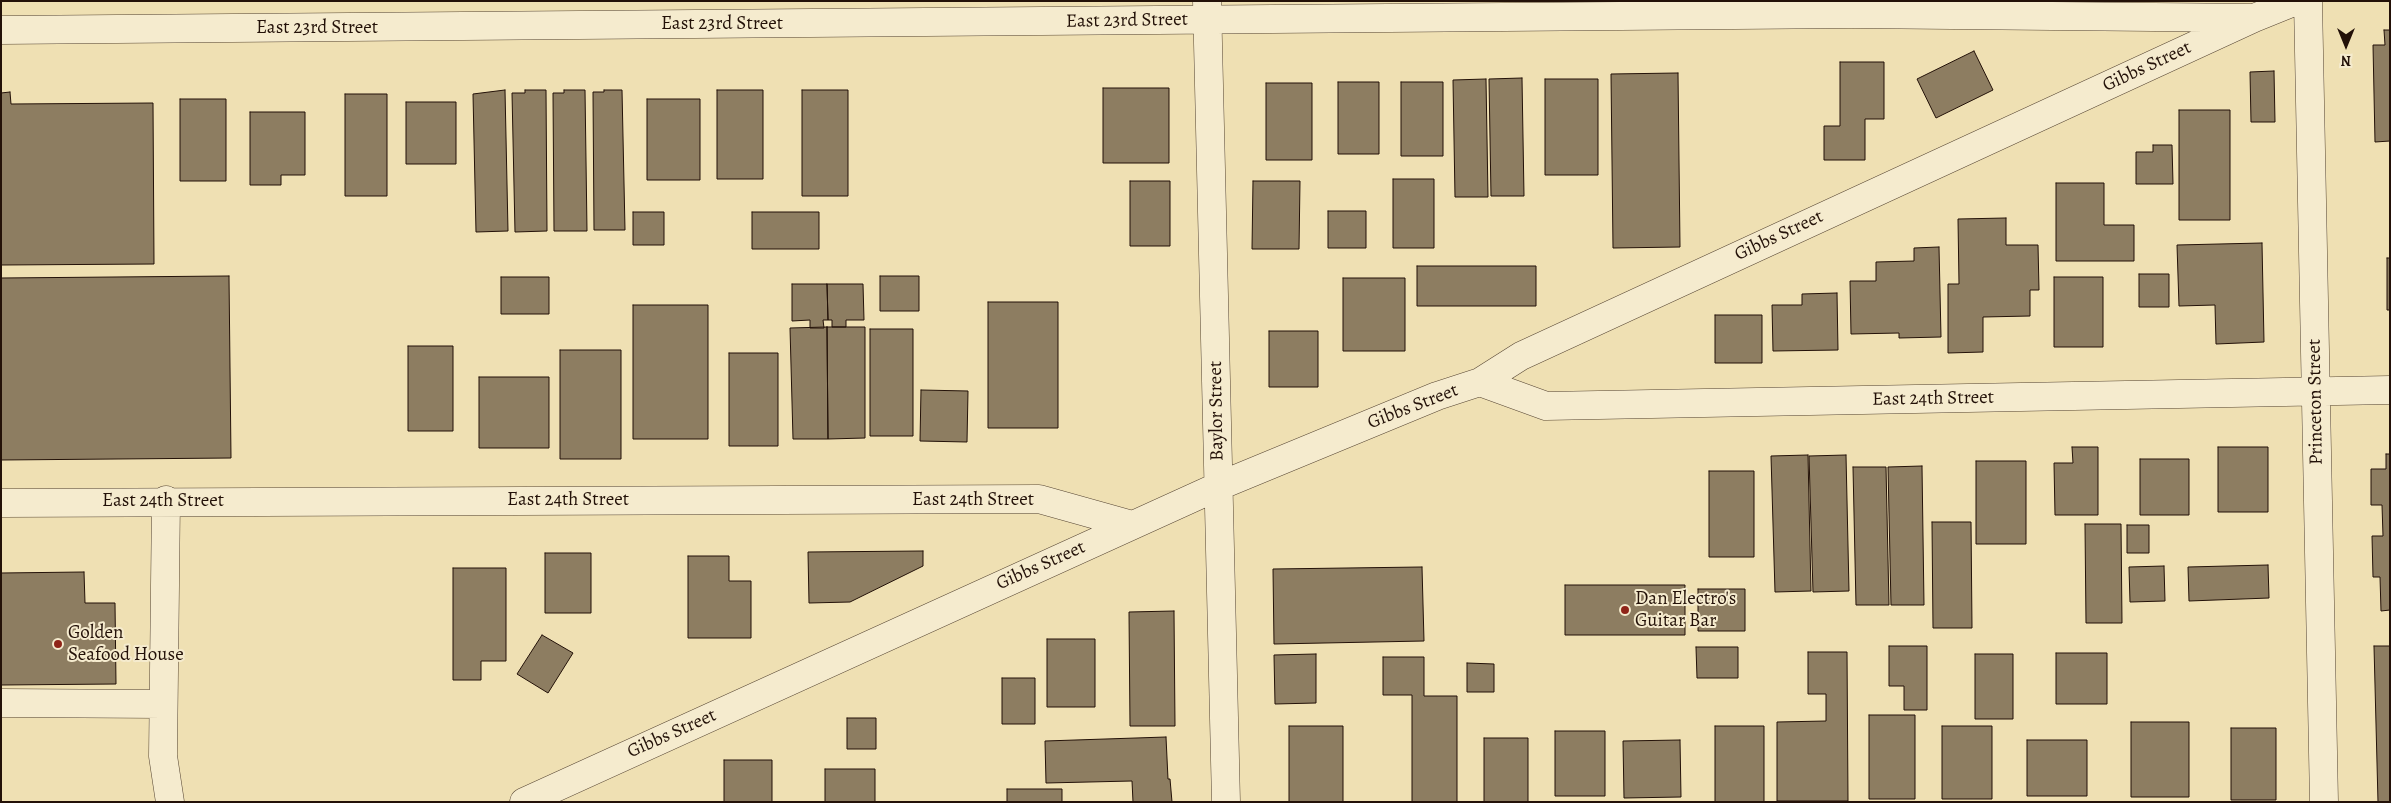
<!DOCTYPE html>
<html>
<head>
<meta charset="utf-8">
<style>
	body { margin:0 }
	#map { position:relative; width:2391px; height:803px; overflow:hidden; background:#efe0b3; font-family:Alegreya,serif }
	canvas { display:block }
	.frame { position:absolute; inset:0; border:2px solid #231108; pointer-events:none }
	.north { position:absolute; left:2321px; top:20px; width:50px; height:50px; -webkit-text-stroke:4px #f5ebce; paint-order:stroke; rotate:180deg; font-size:14px; font-weight:700; line-height:20px; text-align:center; color:#231108 }
	.north::after { content:''; display:block; margin:auto; width:18px; height:22px; background:#231108; clip-path:polygon(50% 0,100% 100%,50% 72%,0 100%) }
</style>
</head>
<body>
<div id="map">
<canvas width="2391" height="803"></canvas>
<div class="frame"></div>
<div class="north">N</div>
</div>
<script>
const c = document.querySelector('canvas').getContext('2d');
c.lineJoin = 'round';
function fillPath(path, color) {
  c.fillStyle = color;
  c.fill(path, 'evenodd');
}
function shape(rows) {
  const path = new Path2D();
  for (const r of rows) {
    path.moveTo(r[0], r[1]);
    for (let i = 2; i < r.length; i += 2) path.lineTo(r[i], r[i + 1]);
  }
  return path;
}
function trace(path, color, width, dash) {
  c.strokeStyle = color;
  c.lineWidth = width;
  c.lineCap = dash ? 'butt' : 'round';
  c.setLineDash(dash || []);
  c.stroke(path);
}
function drawText(font, color, halo, rows, align = 'center') {
  c.font = font + ' Alegreya,serif';
  c.lineWidth = 4;
  c.setLineDash([]);
  c.textBaseline = 'middle';
  c.strokeStyle = halo;
  c.fillStyle = color;
  for (const [text, x, y, turn = 0] of rows) {
    c.save();
    c.translate(x, y);
    c.rotate((+turn || 0) * Math.PI / 180);
    c.textAlign = isNaN(turn) ? turn : align;
    if (halo) c.strokeText(text, 0, 0);
    c.fillText(text, 0, 0);
    c.restore();
  }
}
const building = shape([
	[2384,30,2390,30,2390,141,2375,142,2373,45,2385,45,2384,30],
	[1974,51,1993,90,1936,118,1917,79,1974,51],
	[1840,62,1884,62,1884,119,1865,119,1865,160,1824,160,1824,126,1840,126,1840,62],
	[2274,71,2275,122,2251,122,2250,72,2274,71],
	[1678,73,1680,247,1613,248,1611,74,1678,73],
	[1522,78,1524,196,1491,196,1489,79,1522,78],
	[1486,79,1488,197,1455,197,1453,80,1486,79],
	[1545,79,1598,79,1598,175,1545,175,1545,79],
	[1338,82,1379,82,1379,154,1338,154,1338,82],
	[1401,82,1443,82,1443,156,1401,156,1401,82],
	[1266,83,1312,83,1312,160,1266,160,1266,83],
	[1103,88,1169,88,1169,163,1103,163,1103,88],
	[505,90,508,231,476,232,473,94,505,90],
	[525,90,546,90,547,231,515,232,512,93,525,93,525,90],
	[564,90,585,90,587,231,554,231,553,93,564,93,564,90],
	[604,90,622,90,625,230,594,230,593,92,604,92,604,90],
	[717,90,763,90,763,179,717,179,717,90],
	[802,90,848,90,848,196,802,196,802,90],
	[10,92,11,104,153,103,154,264,1,265,1,93,10,92],
	[345,94,387,94,387,196,345,196,345,94],
	[180,99,226,99,226,181,180,181,180,99],
	[647,99,700,99,700,180,647,180,647,99],
	[406,102,456,102,456,164,406,164,406,102],
	[2179,110,2230,110,2230,220,2179,220,2179,110],
	[250,112,305,112,305,175,281,175,281,185,250,185,250,112],
	[2153,145,2172,145,2173,184,2136,184,2136,152,2153,152,2153,145],
	[1393,179,1434,179,1434,248,1393,248,1393,179],
	[1130,181,1170,181,1170,246,1130,246,1130,181],
	[1253,181,1300,181,1299,249,1252,249,1253,181],
	[2056,183,2104,183,2104,225,2134,225,2134,261,2056,261,2056,183],
	[1328,211,1366,211,1366,248,1328,248,1328,211],
	[633,212,664,212,664,245,633,245,633,212],
	[752,212,819,212,819,249,752,249,752,212],
	[2006,218,2006,245,2038,245,2039,290,2030,290,2030,316,1983,317,1983,352,1948,353,1948,284,1959,284,1958,219,2006,218],
	[2262,243,2264,342,2216,344,2215,305,2179,306,2177,245,2262,243],
	[1939,247,1941,337,1899,338,1899,333,1851,334,1850,281,1876,281,1876,262,1914,261,1914,248,1939,247],
	[2387,258,2390,258,2390,310,2387,310,2387,258],
	[1417,266,1536,266,1536,306,1417,306,1417,266],
	[2139,274,2169,274,2169,307,2139,307,2139,274],
	[229,276,231,458,1,460,1,278,229,276],
	[880,276,919,276,919,311,880,311,880,276],
	[501,277,549,277,549,314,501,314,501,277],
	[2054,277,2103,277,2103,347,2054,347,2054,277],
	[1343,278,1405,278,1405,351,1343,351,1343,278],
	[792,284,827,284,828,320,823,320,824,328,810,328,810,320,792,321,792,284],
	[827,284,863,284,864,320,846,320,846,327,832,327,832,320,828,320,827,284],
	[1837,293,1838,350,1773,351,1772,305,1802,305,1802,294,1837,293],
	[988,302,1058,302,1058,428,988,428,988,302],
	[633,305,708,305,708,439,633,439,633,305],
	[1715,315,1762,315,1762,363,1715,363,1715,315],
	[827,327,865,327,865,438,828,439,827,327],
	[827,327,828,439,793,439,790,328,827,327],
	[870,329,913,329,913,436,870,436,870,329],
	[1269,331,1318,331,1318,387,1269,387,1269,331],
	[408,346,453,346,453,431,408,431,408,346],
	[560,350,621,350,621,459,560,459,560,350],
	[729,353,778,353,778,446,729,446,729,353],
	[479,377,549,377,549,448,479,448,479,377],
	[921,390,968,391,967,442,920,441,921,390],
	[2072,447,2098,447,2098,515,2055,515,2054,463,2073,463,2072,447],
	[2218,447,2268,447,2268,512,2218,512,2218,447],
	[2386,454,2390,454,2390,610,2381,611,2380,577,2373,577,2372,536,2383,536,2382,505,2371,505,2371,469,2386,469,2386,454],
	[1808,455,1811,591,1775,592,1771,456,1808,455],
	[1846,455,1849,591,1813,592,1809,456,1846,455],
	[2140,459,2189,459,2189,515,2140,515,2140,459],
	[1976,461,2026,461,2026,544,1976,544,1976,461],
	[1922,466,1924,605,1891,605,1888,467,1922,466],
	[1853,467,1886,467,1889,605,1856,605,1853,467],
	[1709,471,1754,471,1754,557,1709,557,1709,471],
	[1932,522,1971,522,1972,628,1933,628,1932,522],
	[2085,524,2121,524,2122,623,2086,623,2085,524],
	[2127,525,2149,525,2149,553,2127,553,2127,525],
	[923,551,923,566,850,602,809,603,808,552,923,551],
	[545,553,591,553,591,613,545,613,545,553],
	[688,556,729,556,729,581,751,581,751,638,688,638,688,556],
	[2268,565,2269,598,2189,601,2188,567,2268,565],
	[2164,566,2165,601,2130,602,2129,567,2164,566],
	[1422,567,1424,641,1274,644,1273,569,1422,567],
	[453,568,506,568,506,661,481,661,481,680,453,680,453,568],
	[84,572,85,603,115,603,116,684,1,685,1,573,84,572],
	[1565,585,1685,585,1685,635,1565,635,1565,585],
	[1698,589,1745,589,1745,631,1698,631,1698,589],
	[1174,611,1175,726,1130,726,1129,612,1174,611],
	[542,635,573,653,548,693,517,674,542,635],
	[1047,639,1095,639,1095,707,1047,707,1047,639],
	[1889,646,1927,646,1927,710,1904,710,1904,686,1889,686,1889,646],
	[2374,646,2390,646,2390,802,2378,802,2374,646],
	[1696,647,1738,647,1738,678,1697,678,1696,647],
	[1808,652,1847,652,1848,801,1777,801,1777,722,1826,721,1826,694,1808,694,1808,652],
	[2056,653,2107,653,2107,704,2056,704,2056,653],
	[1316,654,1316,703,1275,704,1274,655,1316,654],
	[1975,654,2013,654,2013,719,1975,719,1975,654],
	[1383,657,1424,657,1424,696,1457,696,1457,802,1412,802,1412,695,1383,695,1383,657],
	[1467,663,1494,664,1494,692,1467,692,1467,663],
	[1002,678,1035,678,1035,724,1002,724,1002,678],
	[1869,715,1915,715,1915,799,1869,799,1869,715],
	[847,718,876,718,876,749,847,749,847,718],
	[2131,722,2189,722,2189,797,2131,797,2131,722],
	[1289,726,1343,726,1343,802,1289,802,1289,726],
	[1715,726,1764,726,1764,802,1715,802,1715,726],
	[1942,726,1992,726,1992,799,1942,799,1942,726],
	[2231,728,2276,728,2276,800,2231,800,2231,728],
	[1555,731,1605,731,1605,796,1555,796,1555,731],
	[1166,737,1168,779,1170,779,1172,802,1133,802,1132,781,1046,783,1045,741,1166,737],
	[1484,738,1528,738,1528,802,1484,802,1484,738],
	[1680,740,1681,797,1624,798,1623,741,1680,740],
	[2027,740,2087,740,2087,796,2027,796,2027,740],
	[724,760,772,760,772,802,724,802,724,760],
	[825,769,875,769,875,802,825,802,825,769],
	[1007,789,1062,789,1062,802,1007,802,1007,789]
]);
const minor = shape([
	[1207,1,1226,802],
	[2308,1,2324,802],
	[1,30,1851,14,2254,18],
	[1480,382,1546,406,2390,390],
	[166,500,163,756,170,802],
	[1,503,1039,499,1132,525],
	[1,703,163,704],
	[524,802,1219,486,1437,396,1480,382,1521,356,2254,18,2296,1]
]);
const markers = [
	[1625,610,5,"#8f2418"],
	[58,644,5,"#8f2418"]
];
const streetNames = [
	["East 23rd Street",1127,21,-1],
	["East 23rd Street",722,24],
	["East 23rd Street",317,28],
	["Gibbs Street",2147,67,-25],
	["Gibbs Street",1779,236,-25],
	["East 24th Street",1933,399,-1],
	["Princeton Street",2316,402,-91],
	["Gibbs Street",1413,407,-21],
	["Baylor Street",1217,411,-91],
	["East 24th Street",568,500],
	["East 24th Street",973,500],
	["East 24th Street",163,501],
	["Gibbs Street",1041,566,-24],
	["Gibbs Street",672,734,-24]
];
const poiNames = [
	["Dan Electro's",1635,599],
	["Guitar Bar",1635,621],
	["Golden",68,633],
	["Seafood House",68,655]
];
fillPath(building, '#8d7d61');
trace(building, '#231108', 1);
trace(minor, '#564533', 29);
trace(minor, '#f5ebce', 28);
for (const [x, y, r, color] of markers) {
  const dot = new Path2D();
  dot.arc(x, y, r, 0, 2 * Math.PI);
  c.fillStyle = color;
  c.fill(dot);
  trace(dot, '#f5ebce', 2);
}
drawText('19px', '#231108', '#f5ebce', streetNames);
drawText('19px', '#231108', '#f5ebce', poiNames, 'left');
</script>
</body>
</html>
